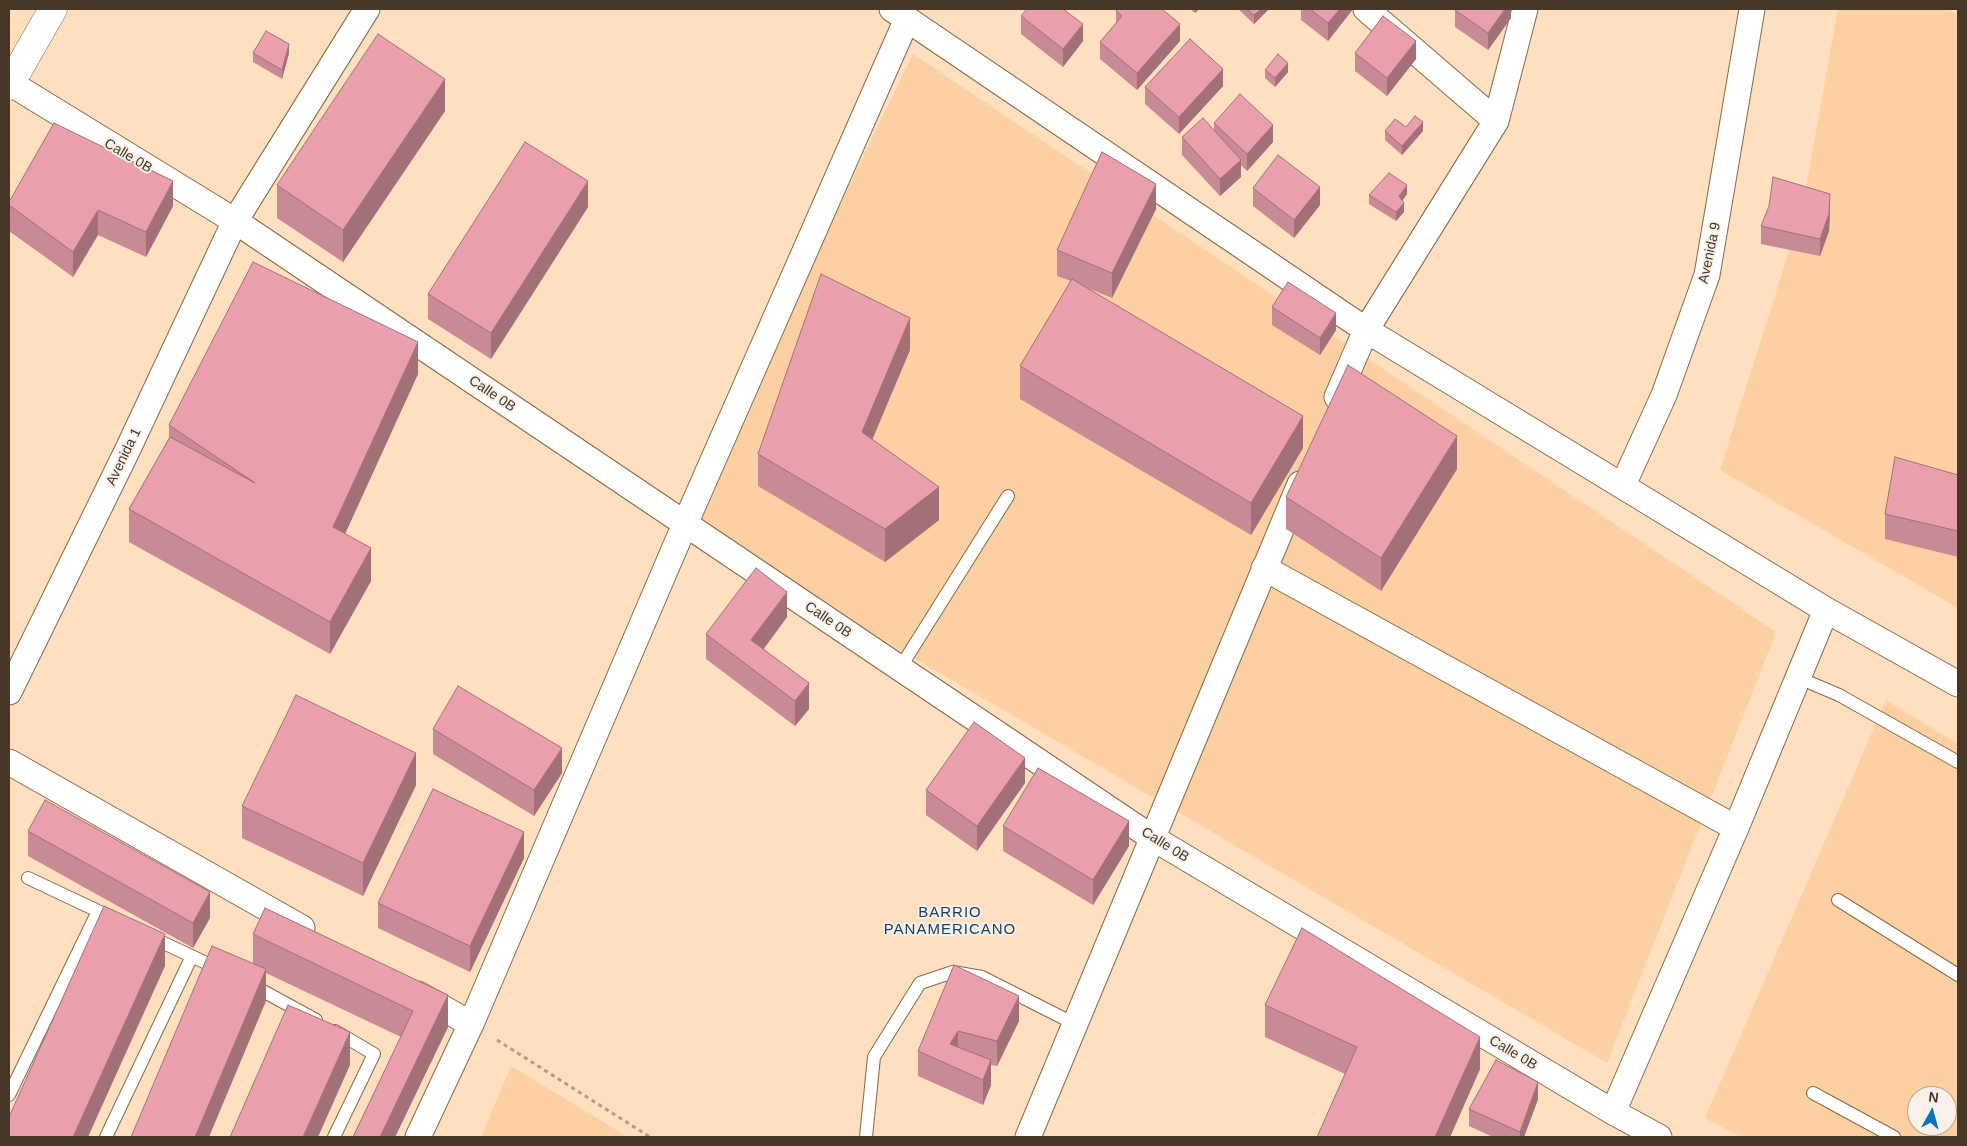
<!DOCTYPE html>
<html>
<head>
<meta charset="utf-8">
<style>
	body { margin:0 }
	#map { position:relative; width:1967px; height:1146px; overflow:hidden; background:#fedfc0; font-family:Helvetica,sans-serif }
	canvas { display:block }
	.frame { position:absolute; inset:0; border:10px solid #473727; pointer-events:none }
	.north { position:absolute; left:1907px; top:1086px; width:50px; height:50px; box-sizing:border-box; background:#f9f1e9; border:1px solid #b2a79b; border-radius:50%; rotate:7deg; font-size:14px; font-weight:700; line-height:20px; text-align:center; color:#473727 }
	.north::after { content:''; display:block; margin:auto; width:18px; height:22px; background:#0874bf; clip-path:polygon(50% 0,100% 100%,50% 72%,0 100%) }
</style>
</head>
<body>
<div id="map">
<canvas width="1967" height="1146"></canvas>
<div class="frame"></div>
<div class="north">N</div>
</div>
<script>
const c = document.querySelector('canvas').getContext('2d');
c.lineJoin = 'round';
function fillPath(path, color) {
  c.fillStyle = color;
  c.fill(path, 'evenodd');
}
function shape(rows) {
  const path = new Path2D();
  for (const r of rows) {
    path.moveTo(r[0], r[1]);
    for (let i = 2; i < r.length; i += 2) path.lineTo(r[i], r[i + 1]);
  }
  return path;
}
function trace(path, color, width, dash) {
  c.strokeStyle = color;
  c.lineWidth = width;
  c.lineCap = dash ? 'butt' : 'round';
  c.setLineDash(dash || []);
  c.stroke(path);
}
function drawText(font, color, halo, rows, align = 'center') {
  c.font = font + ' Helvetica,sans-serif';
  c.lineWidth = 4;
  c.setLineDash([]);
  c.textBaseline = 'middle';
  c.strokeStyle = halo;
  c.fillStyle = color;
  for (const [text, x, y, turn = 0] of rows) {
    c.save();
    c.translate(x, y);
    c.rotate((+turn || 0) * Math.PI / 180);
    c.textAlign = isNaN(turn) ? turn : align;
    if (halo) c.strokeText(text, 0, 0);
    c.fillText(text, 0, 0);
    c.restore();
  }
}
const built = shape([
	[1838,9,1947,9,1958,15,1958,608,1720,470,1802,210],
	[913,54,1776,632,1607,1063,685,524],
	[1886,700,1958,744,1958,1137,1741,1137,1705,1118],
	[1917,1096,1947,1096,1947,1126,1917,1126],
	[511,1066,628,1137,481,1137]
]);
const path = shape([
	[497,1040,650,1137]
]);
const lane = shape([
	[900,668,1008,496],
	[1799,678,1839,695,1958,762],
	[28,878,115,919],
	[1838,900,1958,975],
	[151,937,221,970],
	[252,985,316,1020],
	[1813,1093,1894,1137],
	[9,1095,98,911],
	[106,1137,192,956],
	[334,1137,374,1054,335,1031],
	[866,1137,874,1057,920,983,953,972,982,977,1075,1024]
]);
const street = shape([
	[892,9,1366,330,1826,610,1958,684],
	[1366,9,1496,121],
	[10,83,235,221,1151,837,1613,1112,1659,1137],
	[1337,397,1366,330,1496,121,1525,9],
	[1623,485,1664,395,1707,275,1752,9],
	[1264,568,1736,828],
	[9,692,127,451,235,221,367,9],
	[9,762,302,928],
	[418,994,471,1024],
	[1613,1112,1736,828,1826,610],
	[418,1137,471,1024,685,524,907,19],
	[1028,1137,1300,484]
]);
const secondary = shape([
	[9,86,53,9]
]);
const wall = shape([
	[1190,9,1199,9,1195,13],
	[1238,9,1269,9,1254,24],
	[1301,9,1353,9,1328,41,1301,20],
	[1511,9,1511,18,1488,50,1455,27,1455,10],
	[1116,11,1180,41,1137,90,1100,59,1100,42,1116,23],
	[1021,16,1083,41,1063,67,1021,34],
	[253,53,289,53,282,79,253,62],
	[1355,53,1416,59,1387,96,1355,71],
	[1265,70,1288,72,1275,87,1265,78],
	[1223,86,1179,134,1145,104,1145,87],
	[445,111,343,262,277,218,277,185],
	[1214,123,1273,142,1247,171,1241,165,1241,177,1220,196,1182,155,1182,137,1214,130],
	[1406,127,1423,131,1402,155,1385,140,1385,131],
	[1253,188,1320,205,1294,238,1253,206],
	[1407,194,1402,201,1404,212,1396,221,1369,204,1369,195],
	[9,205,173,206,146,257,98,235,73,277,9,231],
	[588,207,491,359,428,319,428,294],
	[1156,209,1112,298,1088,288,1303,448,1251,535,1020,399,1020,366,1071,281,1057,276,1057,250],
	[1830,212,1829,231,1820,256,1761,244,1761,226],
	[1272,307,1336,330,1320,355,1272,325],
	[910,350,872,439,939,520,885,562,758,486,758,454],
	[418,374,345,534,371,581,330,654,129,542,129,509,169,438,169,425],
	[1457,469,1381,591,1286,529,1286,497],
	[1958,475,1958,557,1885,539,1885,514],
	[787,617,764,649,809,709,795,726,706,659,706,634],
	[433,729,562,773,534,816,433,754],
	[1025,783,977,851,926,815,926,790],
	[416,785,363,896,242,838,242,806],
	[1003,826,1129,846,1093,905,1003,851],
	[28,831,210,918,193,948,28,856],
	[524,858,470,972,378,928,378,903],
	[253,934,448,1027,395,1137,353,1137,401,1037,266,973,266,1001,253,963],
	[954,965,1019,1021,997,1066,991,1065,991,1085,983,1105,918,1076,918,1051],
	[1265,1005,1480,1069,1450,1137,1317,1137,1345,1074,1265,1037],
	[1538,1099,1524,1137,1493,1137,1469,1126,1469,1109]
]);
const shadedWall = shape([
	[1195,9,1199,9,1195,13],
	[1261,9,1269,9,1254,24,1254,15],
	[1340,9,1353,9,1328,41,1328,23],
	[1505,9,1511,9,1511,18,1488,50,1488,33],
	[1083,24,1083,41,1063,67,1063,49],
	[1180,24,1180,41,1137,90,1137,73],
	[1416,41,1416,59,1387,96,1387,78],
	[289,44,289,53,282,79,282,70],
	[1288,63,1288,72,1275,87,1275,78],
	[1223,69,1223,86,1179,134,1179,117],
	[445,79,445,111,343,262,343,230],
	[1423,122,1423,131,1402,155,1402,146],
	[1273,125,1273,142,1247,171,1247,154],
	[1241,160,1241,177,1220,196,1220,179],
	[173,181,173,206,146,257,146,232],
	[588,181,588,207,491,359,491,333],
	[1156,184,1156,209,1112,298,1112,273],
	[1407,185,1407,194,1399,205,1399,196],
	[1320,187,1320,205,1294,238,1294,220],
	[1830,194,1830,212,1829,231,1820,256,1820,239],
	[1404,203,1404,212,1396,221,1396,212],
	[98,210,98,235,73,277,73,252],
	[1336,313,1336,330,1320,355,1320,338],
	[910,318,910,350,862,464,862,432],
	[418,342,418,374,333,560,333,527],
	[1303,416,1303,448,1251,535,1251,503],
	[1457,436,1457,469,1381,591,1381,558],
	[939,487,939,520,885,562,885,529],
	[371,548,371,581,330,654,330,622],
	[787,592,787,617,751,665,751,640],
	[809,683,809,709,795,726,795,701],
	[562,748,562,773,534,816,534,790],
	[416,753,416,785,363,896,363,863],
	[1025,758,1025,783,977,851,977,826],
	[1129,821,1129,846,1093,905,1093,880],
	[524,832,524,858,470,972,470,946],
	[210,892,210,918,193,948,193,923],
	[165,934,165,966,88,1137,73,1137],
	[266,969,266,1001,209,1137,195,1137],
	[448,995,448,1027,395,1137,380,1137],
	[1019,996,1019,1021,997,1066,997,1041],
	[958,1031,958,1056,950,1044],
	[350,1032,350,1065,318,1137,303,1137],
	[1480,1037,1480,1069,1450,1137,1435,1137],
	[991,1060,991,1085,983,1105,983,1080],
	[1538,1082,1538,1099,1524,1137,1520,1137,1520,1132]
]);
const building = shape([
	[1027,9,1063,9,1083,24,1063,49,1021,16,1027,9],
	[1118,9,1162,9,1180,24,1137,73,1100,42,1122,16,1116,11,1118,9],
	[1247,9,1261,9,1254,15,1247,9],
	[1310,9,1340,9,1328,23,1310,9],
	[1455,9,1505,9,1488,33,1455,10,1455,9],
	[1383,16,1416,41,1387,78,1355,53,1383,16],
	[266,31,289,44,282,70,253,53,266,31],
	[378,34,445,79,343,230,277,185,378,34],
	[1190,39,1223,69,1179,117,1145,87,1190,39],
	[1278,54,1288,63,1275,78,1265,70,1278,54],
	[1240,94,1273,125,1247,154,1214,123,1240,94],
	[1415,116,1423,122,1402,146,1385,131,1395,119,1406,127,1415,116],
	[1203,118,1241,160,1220,179,1182,137,1203,118],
	[54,123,173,181,146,232,98,210,73,252,9,205,9,202,54,123],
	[525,142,588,181,491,333,428,294,525,142],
	[1102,152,1156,184,1112,273,1057,250,1102,152],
	[1278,155,1320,187,1294,220,1253,188,1278,155],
	[1389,173,1407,185,1399,196,1404,203,1396,212,1369,195,1389,173],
	[1773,177,1830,194,1829,214,1820,239,1761,226,1769,206,1773,177],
	[253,262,418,342,333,527,371,548,330,622,129,509,170,437,255,483,169,425,253,262],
	[821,274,910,318,862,432,939,487,885,529,758,454,821,274],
	[1072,279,1303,416,1251,503,1020,366,1072,279],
	[1288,282,1336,313,1320,338,1272,307,1288,282],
	[1348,365,1457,436,1381,558,1286,497,1348,365],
	[1895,457,1958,475,1958,531,1885,514,1895,457],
	[756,568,787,592,751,640,809,683,795,701,706,634,756,568],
	[458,686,562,748,534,790,433,729,458,686],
	[296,695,416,753,363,863,242,806,296,695],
	[974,722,1025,758,977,826,926,790,974,722],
	[1038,768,1129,821,1093,880,1003,826,1038,768],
	[433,789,524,832,470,946,378,903,433,789],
	[45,800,210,892,193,923,28,831,45,800],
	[104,906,165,934,73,1137,9,1137,9,1117,104,906],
	[265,908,448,995,380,1137,353,1137,413,1011,253,934,265,908],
	[1302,928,1480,1037,1435,1137,1317,1137,1357,1047,1265,1005,1302,928],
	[212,946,266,969,195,1137,131,1137,212,946],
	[954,965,1019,996,997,1041,958,1031,950,1044,991,1060,983,1080,918,1051,954,965],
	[288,1005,350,1032,303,1137,230,1137,288,1005],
	[1496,1060,1538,1082,1520,1132,1469,1109,1496,1060]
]);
const streetNames = [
	["Calle 0B",128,156,31],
	["Avenida 9",1710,253,-78],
	["Calle 0B",492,394,34],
	["Avenida 1",124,457,-64],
	["Calle 0B",828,620,34],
	["Calle 0B",1165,845,32],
	["Calle 0B",1513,1053,31]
];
const neighbourhoodNames = [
	["BARRIO",950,913],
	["PANAMERICANO",950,930]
];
fillPath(built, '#fcd0a2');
trace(lane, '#8a6843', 14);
trace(street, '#8a6843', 27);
trace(secondary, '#8a6843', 29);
trace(path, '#b49b82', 3, [4, 4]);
trace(lane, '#fff', 12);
trace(street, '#fff', 25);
trace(secondary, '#fff', 28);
fillPath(wall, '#c88a94');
fillPath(shadedWall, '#a37078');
fillPath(building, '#e9a0ac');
trace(building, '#a37078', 1);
drawText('14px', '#473727', '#f9f1e9', streetNames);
c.letterSpacing = '1px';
drawText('15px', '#144065', '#f9f1e9', neighbourhoodNames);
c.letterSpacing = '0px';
</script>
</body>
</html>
